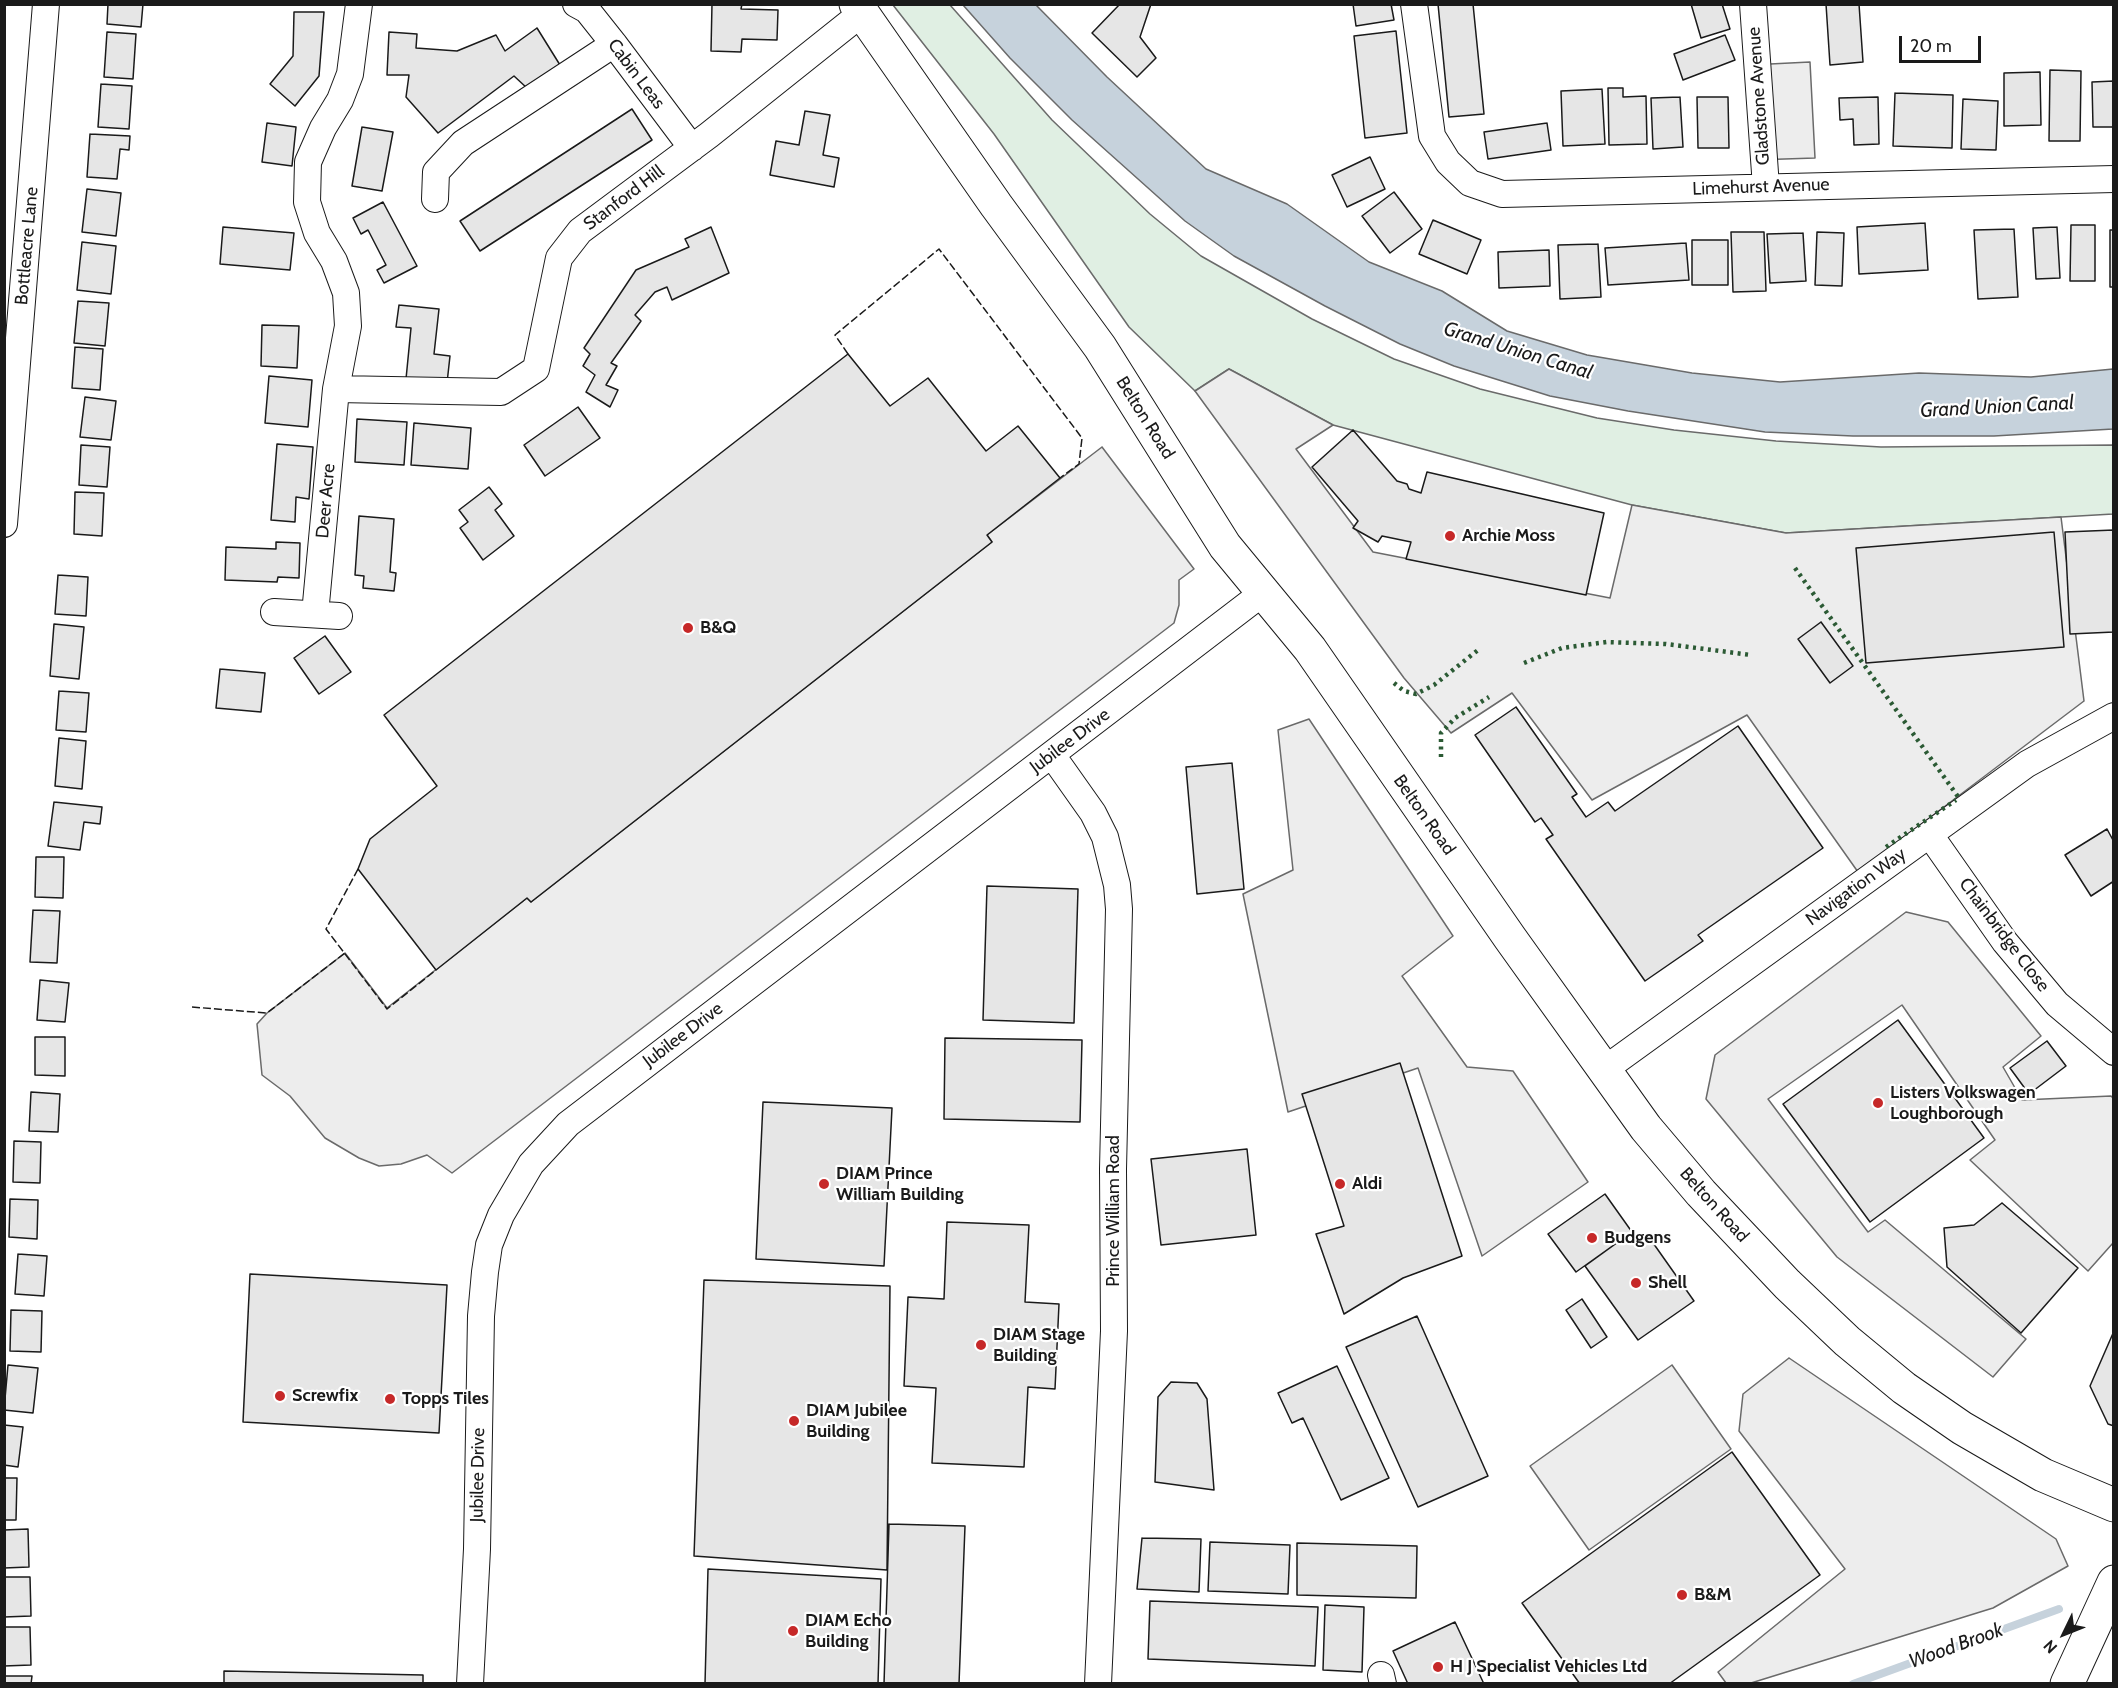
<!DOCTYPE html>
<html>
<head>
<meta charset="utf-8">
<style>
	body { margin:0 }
	#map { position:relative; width:2118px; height:1688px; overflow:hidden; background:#fff; font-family:Cabin,sans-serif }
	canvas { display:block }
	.frame { position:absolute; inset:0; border:6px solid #1a1a1a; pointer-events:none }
	.north { position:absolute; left:2034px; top:1604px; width:60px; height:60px; -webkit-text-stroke:4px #fff; paint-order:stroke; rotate:227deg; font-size:16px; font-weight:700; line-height:24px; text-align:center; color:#1a1a1a }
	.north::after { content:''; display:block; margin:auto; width:21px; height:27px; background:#1a1a1a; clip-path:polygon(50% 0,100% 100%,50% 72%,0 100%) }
	.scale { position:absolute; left:1899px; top:36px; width:82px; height:27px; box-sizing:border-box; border:3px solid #1a1a1a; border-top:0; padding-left:8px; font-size:18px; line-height:21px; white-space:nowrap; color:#1a1a1a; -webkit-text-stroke:4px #fff; paint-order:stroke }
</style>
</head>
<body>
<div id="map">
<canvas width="2118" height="1688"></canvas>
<div class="frame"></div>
<div class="north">N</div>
<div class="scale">20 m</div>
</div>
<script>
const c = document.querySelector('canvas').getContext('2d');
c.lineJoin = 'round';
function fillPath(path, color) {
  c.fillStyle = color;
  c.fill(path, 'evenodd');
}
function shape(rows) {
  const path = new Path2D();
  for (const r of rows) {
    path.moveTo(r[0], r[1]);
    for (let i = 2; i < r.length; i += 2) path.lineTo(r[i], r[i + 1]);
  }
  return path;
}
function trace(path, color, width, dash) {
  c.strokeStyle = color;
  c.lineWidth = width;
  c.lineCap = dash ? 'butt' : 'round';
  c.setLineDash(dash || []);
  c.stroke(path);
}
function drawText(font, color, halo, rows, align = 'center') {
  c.font = font + ' Cabin,sans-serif';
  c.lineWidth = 4.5;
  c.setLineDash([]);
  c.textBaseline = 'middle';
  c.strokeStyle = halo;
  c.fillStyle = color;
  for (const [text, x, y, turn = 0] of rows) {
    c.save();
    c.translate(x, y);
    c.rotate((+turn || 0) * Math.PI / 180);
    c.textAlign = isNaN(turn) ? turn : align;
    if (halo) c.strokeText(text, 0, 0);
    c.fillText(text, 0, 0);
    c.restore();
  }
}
const green = shape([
	[893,5,950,5,1052,120,1150,214,1201,256,1312,319,1394,359,1480,389,1597,418,1674,430,1776,441,1881,447,2113,445,2113,514,1786,533,1632,505,1333,425,1229,369,1195,391,1129,327,994,134,893,5]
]);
const parking = shape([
	[1810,62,1815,158,1754,160,1750,65,1810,62],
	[1229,369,1333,425,1296,449,1373,552,1610,598,1632,505,1786,533,2061,517,2084,701,1858,872,1747,715,1592,800,1512,693,1451,733,1404,678,1195,391,1229,369],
	[1102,447,1194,569,1179,580,1179,605,1174,623,452,1173,427,1155,401,1164,379,1166,359,1158,325,1138,290,1096,262,1075,257,1024,267,1013,345,953,387,1008,527,898,531,902,992,542,987,535,1102,447],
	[1309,719,1453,936,1402,976,1467,1067,1513,1071,1588,1182,1482,1256,1418,1068,1288,1112,1243,894,1293,870,1278,730,1309,719],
	[1906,912,1948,922,2041,1036,2003,1067,2022,1100,2111,1096,2113,1098,2113,1243,2088,1271,1970,1160,1995,1140,1902,1005,1768,1099,1868,1232,1885,1220,2026,1339,1993,1377,1837,1257,1706,1099,1715,1055,1906,912],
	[1789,1358,2056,1539,2068,1566,1993,1608,1751,1683,1726,1683,1718,1672,1845,1569,1739,1431,1743,1394,1789,1358],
	[1672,1365,1731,1449,1589,1550,1530,1466,1672,1365]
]);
const water = shape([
	[963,5,1036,5,1107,77,1206,169,1287,204,1369,262,1442,291,1507,331,1587,355,1692,373,1780,382,1919,373,2031,377,2113,369,2113,429,1994,436,1853,436,1765,432,1628,411,1550,396,1454,366,1400,344,1325,306,1234,256,1185,221,1072,120,1010,58,963,5]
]);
const stream = shape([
	[1853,1684,2059,1609]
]);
const building = shape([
	[108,4,143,4,141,27,107,24,108,4],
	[712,4,742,4,741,9,778,10,777,40,742,39,741,52,711,51,712,4],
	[1120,4,1151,4,1140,37,1156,58,1137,77,1092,33,1120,4],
	[1353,4,1391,4,1394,20,1356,26,1353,4],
	[1438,4,1473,4,1484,114,1449,117,1438,4],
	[1691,4,1722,4,1730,29,1701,38,1691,4],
	[1826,4,1859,4,1863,62,1830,65,1826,4],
	[294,12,324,12,319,76,295,106,270,84,293,56,294,12],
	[537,28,560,65,528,89,514,76,438,133,406,97,409,75,387,75,389,32,417,34,416,48,457,51,496,35,505,51,537,28],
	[1396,31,1407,133,1365,138,1354,36,1396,31],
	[107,32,136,34,133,79,104,77,107,32],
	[1725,35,1735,60,1683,80,1674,54,1725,35],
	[2050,70,2081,71,2080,141,2049,141,2050,70],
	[2040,72,2041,125,2004,126,2004,73,2040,72],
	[2114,81,2114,127,2093,127,2092,82,2114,81],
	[101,84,132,86,129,129,98,127,101,84],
	[1608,88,1623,88,1623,97,1646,96,1647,144,1609,145,1608,88],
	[1602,89,1605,144,1563,146,1561,91,1602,89],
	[1895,93,1953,95,1952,148,1893,146,1895,93],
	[1680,97,1683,147,1653,149,1651,98,1680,97],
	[1697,97,1728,97,1729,148,1698,148,1697,97],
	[1878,97,1879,144,1854,145,1853,119,1840,120,1839,98,1878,97],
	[1963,99,1998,101,1996,150,1961,149,1963,99],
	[632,109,652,140,480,251,460,221,632,109],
	[805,111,830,115,823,155,839,158,834,187,770,175,776,141,799,145,805,111],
	[267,123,296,127,292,166,262,162,267,123],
	[1547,123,1551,150,1488,159,1484,132,1547,123],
	[362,127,393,132,382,191,352,186,362,127],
	[90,134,130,136,129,150,120,149,117,179,87,177,90,134],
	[1370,157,1385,189,1347,207,1332,175,1370,157],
	[87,189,121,193,116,236,82,232,87,189],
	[1394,192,1422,229,1390,253,1362,216,1394,192],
	[383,202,417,266,384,283,377,270,386,265,368,230,361,234,353,218,383,202],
	[1433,220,1481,240,1467,274,1419,254,1433,220],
	[1925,223,1928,270,1859,274,1857,227,1925,223],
	[2071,225,2095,225,2095,281,2070,281,2071,225],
	[223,227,294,233,290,270,220,264,223,227],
	[711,227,729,273,672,300,667,287,655,292,635,315,641,321,611,363,617,366,606,385,618,390,610,407,586,392,595,375,583,366,590,354,584,348,636,270,689,247,685,239,711,227],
	[2057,227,2060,278,2036,279,2033,228,2057,227],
	[2014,229,2018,297,1978,299,1974,230,2014,229],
	[2110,230,2114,230,2114,287,2110,287,2110,230],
	[1731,232,1764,232,1766,291,1733,292,1731,232],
	[1817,232,1844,233,1842,286,1815,285,1817,232],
	[1803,233,1806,281,1770,283,1767,234,1803,233],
	[1692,240,1728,240,1728,285,1692,285,1692,240],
	[82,242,116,246,111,294,77,290,82,242],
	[1686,243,1689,280,1608,285,1605,248,1686,243],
	[1598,244,1601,297,1560,299,1558,245,1598,244],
	[1549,250,1550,286,1499,288,1498,252,1549,250],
	[78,301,109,303,105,346,74,343,78,301],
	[399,305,439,309,434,354,450,356,447,383,406,379,411,328,396,327,399,305],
	[262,325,299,326,297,368,261,366,262,325],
	[75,347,103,349,100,390,72,388,75,347],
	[848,354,890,406,928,378,986,451,1018,426,1060,478,987,535,992,542,531,902,527,898,436,970,358,869,370,839,437,786,384,715,848,354],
	[269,376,312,380,308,427,265,423,269,376],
	[85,397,116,401,111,440,80,437,85,397],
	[578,407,600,438,545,476,524,445,578,407],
	[357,419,407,422,404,465,355,462,357,419],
	[414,423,471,428,468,469,411,465,414,423],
	[1353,430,1397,481,1407,484,1409,489,1421,493,1427,472,1604,513,1586,595,1406,559,1411,542,1382,536,1378,542,1353,528,1358,521,1312,467,1353,430],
	[277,444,313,447,309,499,296,497,295,522,271,520,277,444],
	[81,445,110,447,107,487,79,485,81,445],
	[489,487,502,504,495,510,514,536,483,560,460,528,468,522,459,510,489,487],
	[75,492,104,493,102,536,74,534,75,492],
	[359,516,394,519,390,572,396,573,394,591,363,588,364,576,355,575,359,516],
	[2114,530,2114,632,2070,634,2065,532,2114,530],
	[2054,532,2064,647,1866,663,1856,548,2054,532],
	[276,542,300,543,299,578,278,577,277,582,225,580,226,547,276,549,276,542],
	[58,575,88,577,86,616,55,614,58,575],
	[1821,622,1853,666,1830,683,1798,639,1821,622],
	[54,624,84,627,79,679,50,676,54,624],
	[325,636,351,672,319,694,294,658,325,636],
	[220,669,265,673,261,712,216,708,220,669],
	[59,691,89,693,86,732,56,730,59,691],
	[1516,707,1577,794,1572,797,1586,817,1608,802,1615,811,1738,726,1823,848,1698,935,1703,941,1645,981,1546,839,1553,835,1541,818,1535,822,1475,735,1516,707],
	[59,738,86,741,82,789,55,786,59,738],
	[1232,763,1244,889,1197,894,1186,767,1232,763],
	[54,802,102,807,100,824,84,822,80,850,48,846,54,802],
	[2107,829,2114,842,2114,881,2091,896,2065,855,2107,829],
	[36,857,64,857,63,898,35,897,36,857],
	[987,886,1078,889,1074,1023,983,1020,987,886],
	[33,910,60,911,57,963,30,962,33,910],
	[40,980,69,983,65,1022,37,1020,40,980],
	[1898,1020,1984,1138,1870,1222,1783,1104,1898,1020],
	[35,1037,65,1037,65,1076,35,1075,35,1037],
	[945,1038,1082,1040,1080,1122,944,1119,945,1038],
	[2047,1041,2066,1066,2029,1094,2010,1068,2047,1041],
	[1400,1063,1462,1256,1403,1278,1344,1314,1316,1234,1344,1226,1302,1094,1400,1063],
	[31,1092,60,1094,58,1132,29,1131,31,1092],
	[763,1102,892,1108,884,1266,756,1259,763,1102],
	[14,1141,41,1142,40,1183,13,1182,14,1141],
	[1247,1149,1256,1235,1161,1245,1151,1159,1247,1149],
	[1605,1194,1632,1232,1576,1272,1548,1234,1605,1194],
	[10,1199,38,1200,37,1239,9,1237,10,1199],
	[2002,1203,2078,1268,2021,1333,1947,1267,1944,1228,1974,1225,2002,1203],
	[947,1222,1029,1225,1025,1302,1059,1304,1055,1389,1028,1387,1024,1467,932,1463,936,1388,904,1386,908,1297,944,1299,947,1222],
	[1632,1232,1642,1246,1651,1240,1694,1301,1638,1340,1585,1266,1632,1232],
	[18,1254,47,1256,44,1296,15,1294,18,1254],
	[250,1274,447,1285,439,1433,243,1422,250,1274],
	[704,1280,890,1286,887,1570,694,1556,704,1280],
	[1582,1299,1607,1337,1591,1348,1566,1310,1582,1299],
	[11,1310,42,1311,41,1352,10,1351,11,1310],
	[1417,1316,1488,1476,1418,1507,1346,1347,1417,1316],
	[2114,1331,2114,1426,2108,1424,2090,1386,2114,1331],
	[8,1365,38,1368,33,1413,4,1410,8,1365],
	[1337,1366,1389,1478,1341,1500,1303,1418,1292,1423,1278,1393,1337,1366],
	[1171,1382,1197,1383,1207,1399,1214,1490,1155,1482,1158,1397,1171,1382],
	[4,1425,23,1427,18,1467,4,1465,4,1425],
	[1732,1452,1820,1575,1669,1684,1580,1684,1522,1603,1732,1452],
	[4,1478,17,1478,16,1520,4,1520,4,1478],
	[889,1524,965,1526,959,1684,884,1684,889,1524],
	[28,1529,29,1567,4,1568,4,1530,28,1529],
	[1142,1538,1201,1539,1199,1592,1137,1589,1142,1538],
	[1210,1542,1290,1545,1288,1594,1208,1591,1210,1542],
	[1297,1543,1417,1546,1416,1598,1297,1595,1297,1543],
	[708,1569,881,1579,878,1684,705,1684,708,1569],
	[4,1577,30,1577,31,1616,4,1617,4,1577],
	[1150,1601,1318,1607,1315,1666,1148,1659,1150,1601],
	[1325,1605,1364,1607,1362,1672,1323,1670,1325,1605],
	[1455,1622,1484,1684,1408,1684,1393,1651,1455,1622],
	[4,1627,30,1627,31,1665,4,1666,4,1627],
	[224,1671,423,1675,423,1684,224,1684,224,1671],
	[4,1676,32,1676,31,1684,4,1684,4,1676]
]);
const street = shape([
	[576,4,587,10,614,44,692,148],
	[1414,4,1432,136,1448,162,1470,183,1502,194,2114,179],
	[1753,4,1766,187],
	[435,199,436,172,463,143,614,44],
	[336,389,501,392,536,369,559,258,580,231,709,135,862,13],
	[4,524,46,4],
	[274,612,339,616],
	[315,614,336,389,348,326,346,293,334,261,317,233,307,202,308,162,323,128,340,100,350,74,359,4],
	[1052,755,1093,813,1105,837,1117,885,1119,909,1113,1169,1114,1331,1098,1684],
	[1930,835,2005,942,2057,1004,2114,1052],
	[1605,1069,2027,764,2114,716],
	[1381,1675,1383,1684],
	[470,1684,477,1549,481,1316,485,1272,489,1245,501,1215,531,1164,568,1124,1264,592]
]);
const secondary = shape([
	[2067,1684,2114,1582]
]);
const primary = shape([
	[856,4,996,205,1100,347,1225,546,1310,649,1510,938,1646,1128,1701,1193,1787,1284,1847,1341,1904,1388,1962,1428,2043,1475,2114,1505]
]);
const hedge = shape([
	[1795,568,1959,798],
	[1524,663,1562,648,1607,642,1666,644,1751,655],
	[1394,683,1404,691,1416,694,1434,685,1478,650],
	[1441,757,1441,733,1455,718,1489,697],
	[1886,847,1956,800]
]);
const fence = shape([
	[848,354,835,335,939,249,1082,438,1079,464,1060,478],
	[358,869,326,929,387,1009,436,970],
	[192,1007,267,1013,345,953]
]);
const markers = [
	[1450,536,6,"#c62828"],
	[688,628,6,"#c62828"],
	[1878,1103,6,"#c62828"],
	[824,1184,6,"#c62828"],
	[1340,1184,6,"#c62828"],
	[1592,1238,6,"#c62828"],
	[1636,1283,6,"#c62828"],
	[981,1345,6,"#c62828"],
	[280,1396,6,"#c62828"],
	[390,1399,6,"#c62828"],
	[794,1421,6,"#c62828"],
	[1682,1595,6,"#c62828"],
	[793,1631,6,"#c62828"],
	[1438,1667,6,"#c62828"]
];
const streetNames = [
	["Cabin Leas",636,74,53],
	["Gladstone Avenue",1759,96,-94],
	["Limehurst Avenue",1761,187,-2],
	["Stanford Hill",624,198,-37],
	["Bottleacre Lane",27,246,-85],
	["Belton Road",1145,418,58],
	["Deer Acre",326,501,-85],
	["Jubilee Drive",1070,741,-37],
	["Belton Road",1424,815,55],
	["Navigation Way",1856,887,-36],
	["Chainbridge Close",2004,935,53],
	["Jubilee Drive",683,1035,-37],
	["Belton Road",1714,1205,48],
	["Prince William Road",1114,1211,-90],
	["Jubilee Drive",478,1475,-89]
];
const poiNames = [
	["Archie Moss",1462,536],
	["B&Q",700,628],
	["Listers Volkswagen",1890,1093],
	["Loughborough",1890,1114],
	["DIAM Prince",836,1174],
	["William Building",836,1195],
	["Aldi",1352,1184],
	["Budgens",1604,1238],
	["Shell",1648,1283],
	["DIAM Stage",993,1335],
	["Building",993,1356],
	["Screwfix",292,1396],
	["Topps Tiles",402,1399],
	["DIAM Jubilee",806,1411],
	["Building",806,1432],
	["B&M",1694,1595],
	["DIAM Echo",805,1621],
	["Building",805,1642],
	["H J Specialist Vehicles Ltd",1450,1667]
];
const waterNames = [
	["Grand Union Canal",1518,351,17],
	["Grand Union Canal",1997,407,-3],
	["Wood Brook",1956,1646,-20]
];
fillPath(green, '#e0efe3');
trace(green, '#6a6a6a', 1.5);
fillPath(parking, '#ededed');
trace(parking, '#6a6a6a', 1.5);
fillPath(water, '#c6d2dc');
trace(water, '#6a6a6a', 1.5);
trace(stream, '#c6d2dc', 8);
fillPath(building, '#e6e6e6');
trace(building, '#1a1a1a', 1.5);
trace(street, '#1a1a1a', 28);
trace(secondary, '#1a1a1a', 35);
trace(primary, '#1a1a1a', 35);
trace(street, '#fff', 26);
trace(secondary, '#fff', 33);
trace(primary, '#fff', 33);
trace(hedge, '#2b5a34', 4.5, [3, 4.5]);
trace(fence, '#1a1a1a', 1.5, [8, 3]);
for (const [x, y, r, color] of markers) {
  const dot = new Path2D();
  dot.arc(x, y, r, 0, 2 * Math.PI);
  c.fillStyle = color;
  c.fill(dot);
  trace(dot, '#fff', 2);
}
drawText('18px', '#1a1a1a', '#fff', streetNames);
drawText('bold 18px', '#1a1a1a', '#fff', poiNames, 'left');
drawText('italic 20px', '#1a1a1a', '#fff', waterNames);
</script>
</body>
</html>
